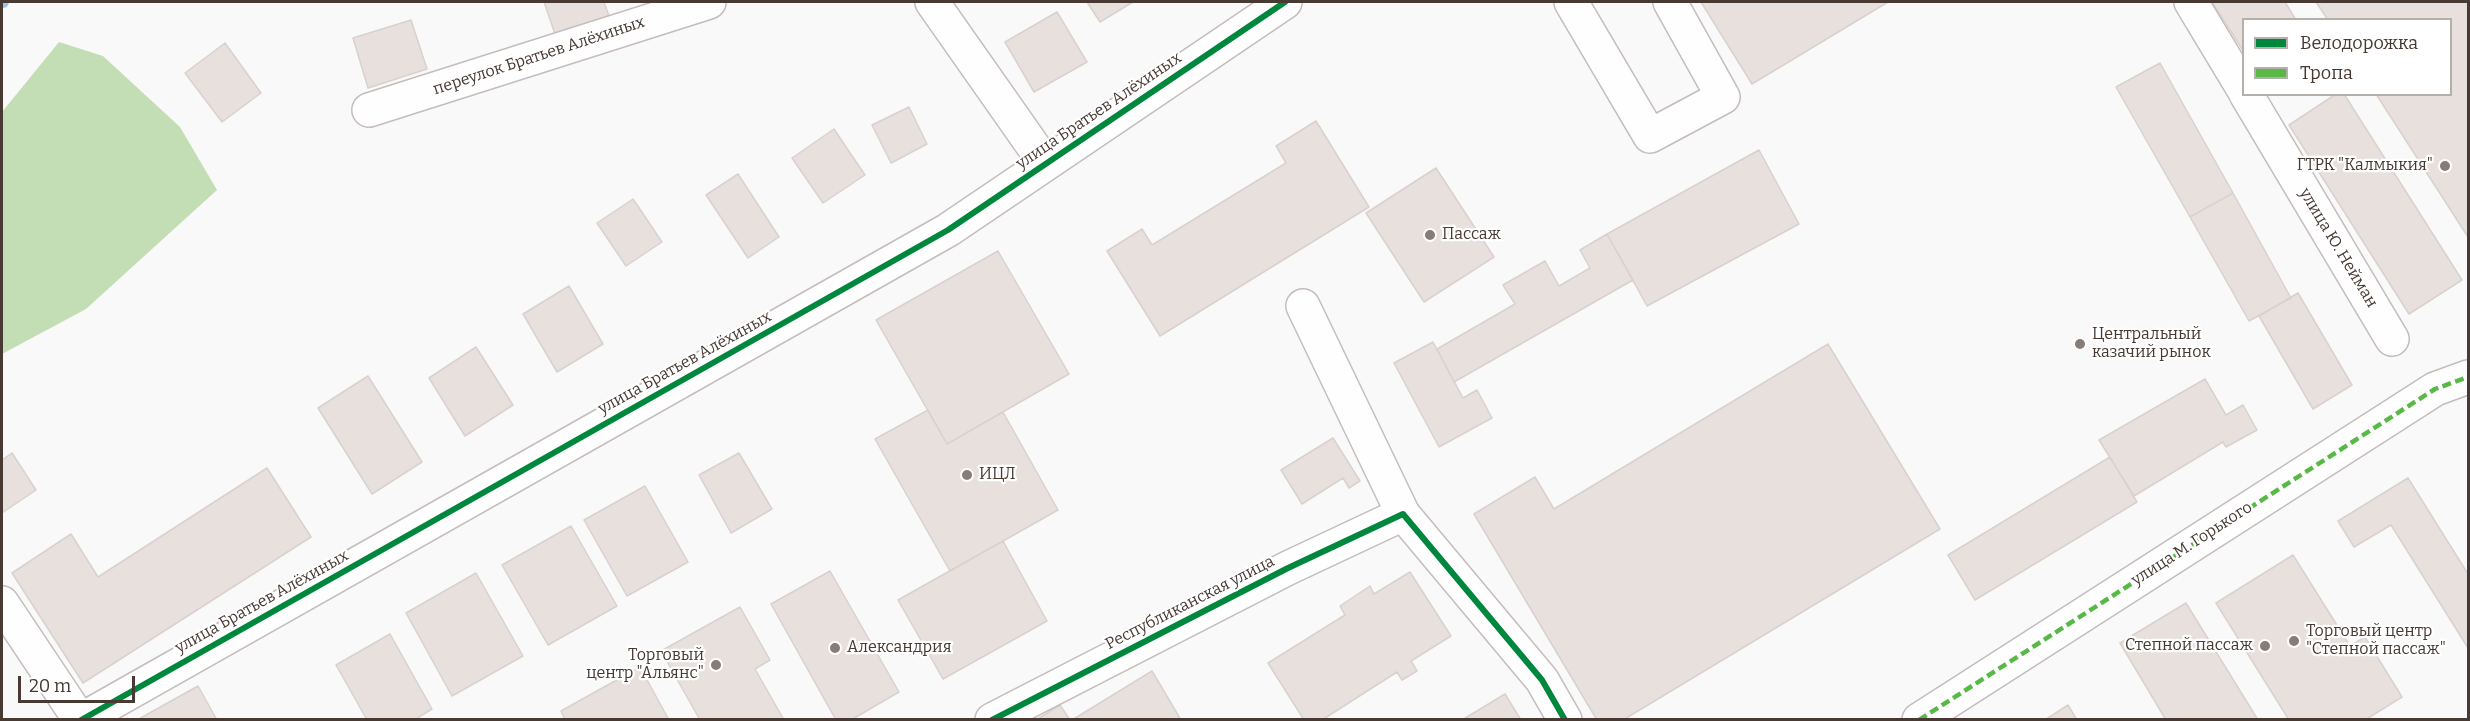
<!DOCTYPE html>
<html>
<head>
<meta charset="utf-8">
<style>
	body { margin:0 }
	#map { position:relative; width:2470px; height:721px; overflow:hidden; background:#f9f9f9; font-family:Bitter,serif }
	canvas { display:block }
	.frame { position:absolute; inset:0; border:3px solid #483933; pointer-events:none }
	.legend { position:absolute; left:2242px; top:18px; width:210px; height:78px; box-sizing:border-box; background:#fff; border:2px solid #b6b0ad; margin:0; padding:8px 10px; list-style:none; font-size:18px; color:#483933 }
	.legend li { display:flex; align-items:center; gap:12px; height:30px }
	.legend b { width:30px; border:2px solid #b6b0ad }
	.scale { position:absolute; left:18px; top:676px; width:117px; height:27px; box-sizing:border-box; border:3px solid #483933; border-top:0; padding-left:8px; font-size:18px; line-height:21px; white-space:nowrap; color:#483933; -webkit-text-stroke:4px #fff; paint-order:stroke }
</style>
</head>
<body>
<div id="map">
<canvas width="2470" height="721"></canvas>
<div class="frame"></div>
<ul class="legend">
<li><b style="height:8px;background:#00873e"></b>Велодорожка</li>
<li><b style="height:8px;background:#58b947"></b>Тропа</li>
</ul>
<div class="scale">20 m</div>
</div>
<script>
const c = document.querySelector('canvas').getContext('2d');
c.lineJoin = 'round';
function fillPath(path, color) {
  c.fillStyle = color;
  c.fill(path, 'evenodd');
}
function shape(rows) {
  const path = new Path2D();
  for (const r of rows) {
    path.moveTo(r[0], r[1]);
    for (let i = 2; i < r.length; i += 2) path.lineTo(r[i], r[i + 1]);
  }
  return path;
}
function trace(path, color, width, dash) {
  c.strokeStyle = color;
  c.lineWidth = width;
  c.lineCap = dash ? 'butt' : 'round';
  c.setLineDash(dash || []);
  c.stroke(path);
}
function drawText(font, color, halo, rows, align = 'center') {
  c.font = font + ' Bitter,serif';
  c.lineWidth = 4.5;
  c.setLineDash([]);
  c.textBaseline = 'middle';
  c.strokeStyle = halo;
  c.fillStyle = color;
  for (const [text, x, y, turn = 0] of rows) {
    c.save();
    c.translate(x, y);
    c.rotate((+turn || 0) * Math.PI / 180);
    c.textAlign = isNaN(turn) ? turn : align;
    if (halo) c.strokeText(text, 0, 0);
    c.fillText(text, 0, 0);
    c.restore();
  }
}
const forest = shape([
	[59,42,103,56,180,127,217,190,86,309,2,354,2,112]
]);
const stream = shape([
	[2,2,3,2]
]);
const building = shape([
	[544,2,604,2,609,16,555,34,544,2],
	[1087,2,1133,2,1100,22,1087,2],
	[1701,2,1888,2,1752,84,1701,2],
	[2212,2,2285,2,2296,20,2244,20,2244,52,2212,2],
	[2316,2,2468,2,2468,237,2376,94,2450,94,2450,20,2328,20,2316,2],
	[1057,12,1087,62,1034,92,1005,42,1057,12],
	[411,20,427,69,368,88,353,38,411,20],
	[225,43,261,93,222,122,185,73,225,43],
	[2160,63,2233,193,2190,217,2116,87,2160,63],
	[2336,94,2344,94,2462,280,2409,314,2289,125,2336,94],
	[909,107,927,144,891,163,872,125,909,107],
	[1316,121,1369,207,1160,336,1107,251,1142,229,1152,245,1286,163,1276,146,1316,121],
	[834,129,865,175,823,203,792,158,834,129],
	[1759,150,1799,224,1647,306,1607,234,1759,150],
	[1436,168,1494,257,1424,302,1366,213,1436,168],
	[738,174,779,237,748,258,706,195,738,174],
	[2233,193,2291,298,2249,321,2190,217,2233,193],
	[633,199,662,242,626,266,597,223,633,199],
	[1607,234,1633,280,1454,382,1437,349,1515,304,1503,285,1545,261,1559,286,1590,268,1580,250,1607,234],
	[998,251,1069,374,947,444,876,320,998,251],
	[569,286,603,344,557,372,523,314,569,286],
	[2298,293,2352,385,2313,409,2259,316,2298,293],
	[1433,342,1463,398,1477,390,1492,418,1439,447,1394,363,1433,342],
	[1828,344,1940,529,1623,720,1597,720,1474,514,1535,477,1554,509,1828,344],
	[476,347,513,405,465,436,429,378,476,347],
	[368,376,422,462,372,494,318,408,368,376],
	[2205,379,2226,415,2243,405,2257,430,2226,447,2223,442,2134,496,2099,440,2205,379],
	[928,410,947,444,1003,412,1058,510,950,571,875,439,928,410],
	[1333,438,1360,481,1349,488,1343,478,1302,504,1281,470,1333,438],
	[12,453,36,490,2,513,2,460,12,453],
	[739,453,772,509,731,533,699,475,739,453],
	[2110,457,2137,502,1975,600,1948,555,2110,457],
	[267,468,311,537,83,683,12,573,71,534,98,577,267,468],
	[2408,478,2468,574,2468,648,2391,525,2354,547,2338,521,2408,478],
	[645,486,688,562,627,596,584,520,645,486],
	[571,526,617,606,548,645,502,565,571,526],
	[1003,541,1047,621,943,679,898,600,1003,541],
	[2293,555,2350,646,2365,637,2402,697,2365,720,2289,720,2216,603,2293,555],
	[830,571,899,692,851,720,836,720,771,604,830,571],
	[1410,572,1451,636,1411,661,1417,671,1402,680,1397,672,1322,720,1304,720,1268,663,1345,615,1340,606,1370,586,1374,594,1410,572],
	[476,573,523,656,452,696,406,613,476,573],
	[2186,603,2258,720,2166,720,2120,643,2186,603],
	[740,607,770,660,755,669,784,720,700,720,661,651,740,607],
	[390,634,432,709,414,720,367,720,336,665,390,634],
	[640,667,669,720,565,720,561,711,640,667],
	[1152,671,1181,720,1072,720,1152,671],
	[198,686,217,720,137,720,198,686],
	[1505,694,1521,720,1462,720,1505,694],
	[1060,705,1070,720,1036,720,1060,705],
	[2068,705,2077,720,2045,720,2068,705]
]);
const minor = shape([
	[932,2,1045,163],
	[1571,2,1650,136,1723,97,1670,2],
	[2191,2,2244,90],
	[2246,94,2392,339],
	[369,110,709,2],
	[1303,306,1403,514,1542,680,1565,720],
	[2,603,80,720],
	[81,720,948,230,1285,2],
	[992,720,1288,568,1403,514],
	[1919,720,2435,389,2468,377]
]);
const quiet = shape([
	[1919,720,2435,389,2468,377]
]);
const cycleway = shape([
	[81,720,948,230,1285,2],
	[992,720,1288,568,1403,514,1542,680,1565,720]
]);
const markers = [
	[2445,166,6,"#867c78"],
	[1430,235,6,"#867c78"],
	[2080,344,6,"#867c78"],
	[967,475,6,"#867c78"],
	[2294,641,6,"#867c78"],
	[2265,646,6,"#867c78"],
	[835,648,6,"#867c78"],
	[716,665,6,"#867c78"]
];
const streetNames = [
	["переулок Братьев Алёхиных",539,56,-18],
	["улица Братьев Алёхиных",1099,111,-34],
	["улица Ю. Нейман",2338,248,59],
	["улица Братьев Алёхиных",685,363,-29],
	["улица М. Горького",2192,544,-33],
	["улица Братьев Алёхиных",262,602,-29],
	["Республиканская улица",1190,603,-27]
];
const poiNames = [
	["ГТРК \"Калмыкия\"",2433,166,"right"],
	["Пассаж",1442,235],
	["Центральный",2092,335],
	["казачий рынок",2092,353],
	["ИЦЛ",979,475],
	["Торговый центр",2306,632],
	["\"Степной пассаж\"",2306,650],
	["Степной пассаж",2253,646,"right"],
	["Александрия",847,648],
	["Торговый",704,656,"right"],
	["центр \"Альянс\"",704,674,"right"]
];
fillPath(forest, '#c3deb5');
trace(stream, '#90c7ef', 12);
fillPath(building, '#e8e0dd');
trace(building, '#d8d1cf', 1.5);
trace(minor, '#c4bdbb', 36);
trace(minor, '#fefefe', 33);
trace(quiet, '#58b947', 4.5, [9, 4.5]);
trace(cycleway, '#00873e', 6);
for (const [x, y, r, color] of markers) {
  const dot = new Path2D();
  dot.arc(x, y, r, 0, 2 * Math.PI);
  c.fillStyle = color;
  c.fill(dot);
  trace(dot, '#fff', 2);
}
drawText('16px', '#483933', '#fff', streetNames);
drawText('16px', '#483933', '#fff', poiNames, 'left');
</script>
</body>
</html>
